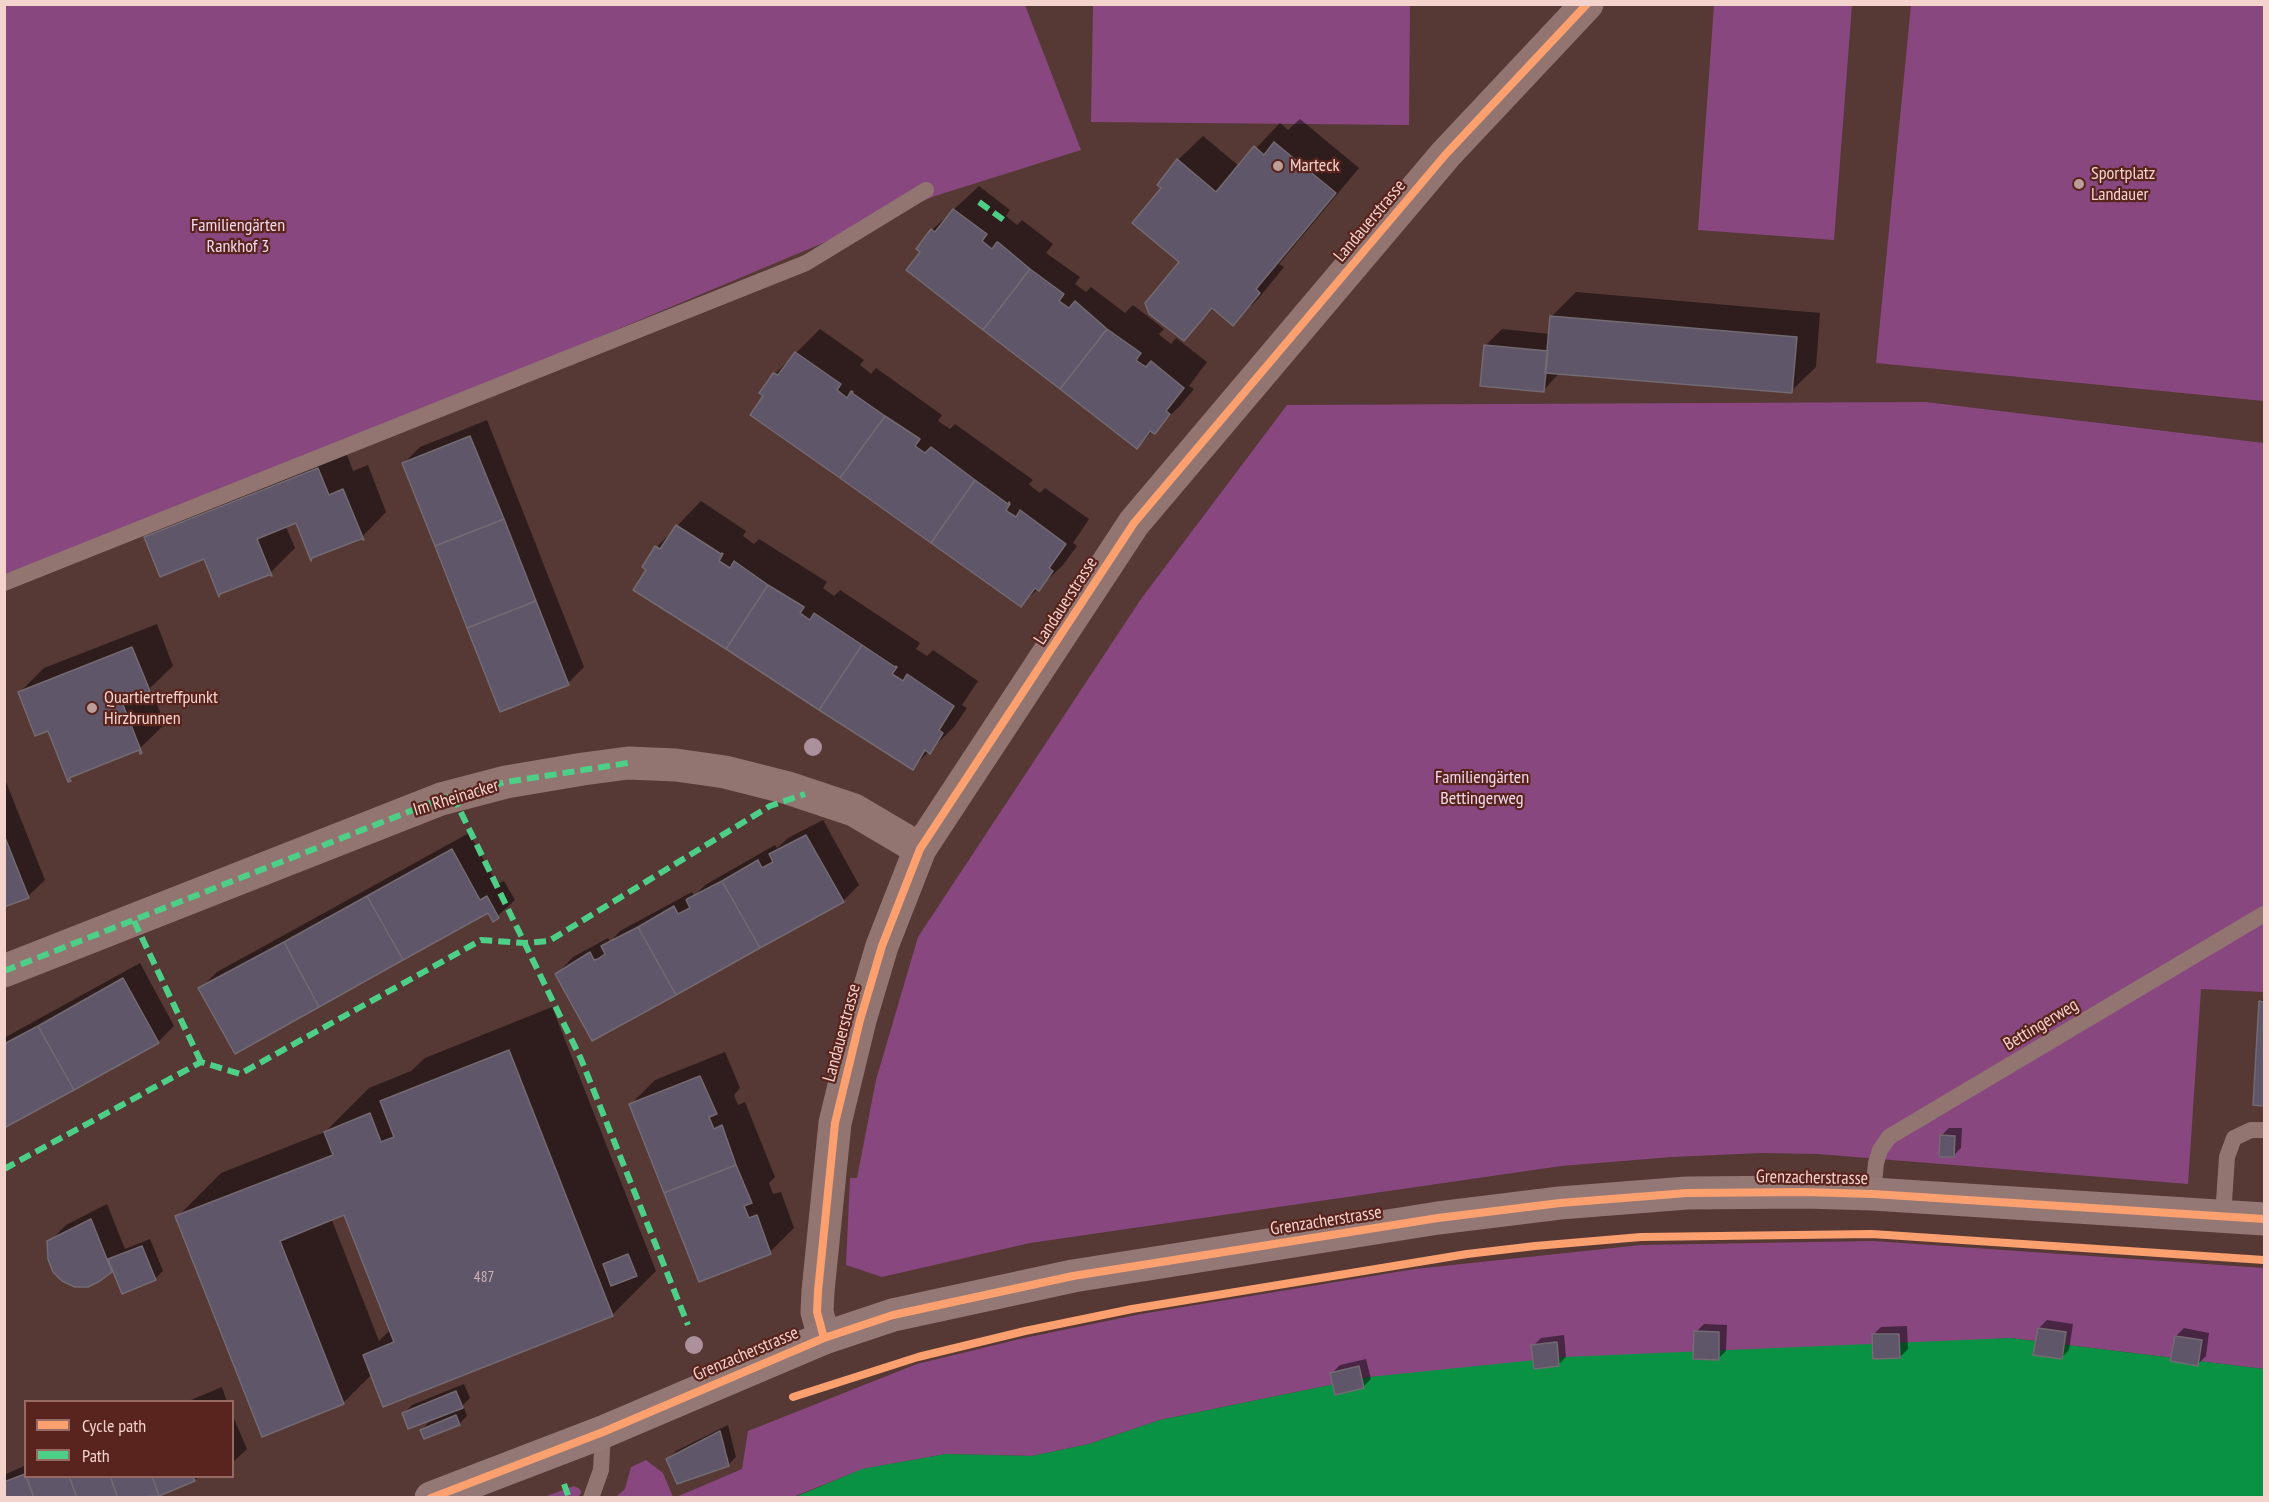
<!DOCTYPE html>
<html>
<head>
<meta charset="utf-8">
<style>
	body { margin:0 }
	#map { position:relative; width:2269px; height:1502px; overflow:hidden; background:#563835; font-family:"PT Sans Narrow",sans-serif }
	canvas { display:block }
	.frame { position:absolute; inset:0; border:6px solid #f5d3cd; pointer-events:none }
	.legend { position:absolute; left:24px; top:1400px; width:210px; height:78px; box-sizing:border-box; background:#58241d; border:2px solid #976a63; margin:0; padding:8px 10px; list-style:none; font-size:18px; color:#f5d3cd }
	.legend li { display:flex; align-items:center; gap:12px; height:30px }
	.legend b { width:30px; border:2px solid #976a63 }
</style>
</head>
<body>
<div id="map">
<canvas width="2269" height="1502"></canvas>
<div class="frame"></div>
<ul class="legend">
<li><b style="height:8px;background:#fca06f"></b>Cycle path</li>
<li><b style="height:8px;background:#4dcf88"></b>Path</li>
</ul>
</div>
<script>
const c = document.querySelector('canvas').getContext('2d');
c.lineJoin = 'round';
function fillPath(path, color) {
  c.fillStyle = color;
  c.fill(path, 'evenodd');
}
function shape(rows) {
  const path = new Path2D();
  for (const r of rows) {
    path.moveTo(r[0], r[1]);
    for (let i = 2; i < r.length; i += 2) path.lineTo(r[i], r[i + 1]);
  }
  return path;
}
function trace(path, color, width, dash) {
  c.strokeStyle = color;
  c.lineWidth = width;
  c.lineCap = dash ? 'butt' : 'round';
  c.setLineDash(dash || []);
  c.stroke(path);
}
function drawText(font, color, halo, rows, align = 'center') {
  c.font = font + ' "PT Sans Narrow",sans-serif';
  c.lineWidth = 4.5;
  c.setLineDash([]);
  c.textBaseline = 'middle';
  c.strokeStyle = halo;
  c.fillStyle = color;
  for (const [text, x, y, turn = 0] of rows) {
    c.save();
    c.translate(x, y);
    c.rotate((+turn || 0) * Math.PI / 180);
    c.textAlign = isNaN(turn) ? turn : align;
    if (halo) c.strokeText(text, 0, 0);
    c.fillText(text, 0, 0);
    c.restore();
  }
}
const green = shape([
	[5,5,1025,5,1081,150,935,196,323,453,5,574],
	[1093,5,1410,5,1409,125,1091,122],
	[1714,5,1852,5,1834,240,1698,230],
	[1911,5,2264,5,2264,401,1876,363],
	[1926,402,2264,443,2264,992,2201,989,2188,1184,1818,1154,1761,1153,1672,1157,1561,1166,1030,1243,882,1277,846,1265,850,1178,857,1178,876,1080,918,937,1141,599,1287,405],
	[1873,1241,2264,1268,2264,1369,2010,1338,1369,1377,1160,1420,1089,1444,1032,1456,946,1454,863,1469,793,1497,674,1498,742,1469,748,1431,917,1364,1024,1338,1141,1314,1415,1269,1641,1245],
	[646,1460,663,1473,673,1497,616,1497,625,1489,631,1467],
	[574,1486,580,1489,581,1493,578,1497,544,1497]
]);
const water = shape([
	[2010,1338,2264,1369,2264,1497,793,1498,862,1469,946,1454,1032,1456,1089,1444,1160,1420,1369,1377,1565,1357]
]);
const shadow = shape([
	[1300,119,1359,168,1279,264,1284,267,1258,299,1233,324,1214,308,1184,339,1181,262,1163,188,1159,185,1178,160,1203,136,1239,166,1280,123,1288,130],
	[979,186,1010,210,1006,216,1017,225,1022,220,1053,244,1046,253,1080,277,1075,284,1086,292,1091,287,1125,313,1133,305,1164,329,1159,334,1162,337,1171,344,1176,338,1207,362,1189,386,1194,389,1179,407,1136,447,918,248,932,230],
	[1576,292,1820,313,1816,367,1791,391,1560,372,1543,391,1485,346,1502,329,1550,334,1552,316],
	[820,329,864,360,860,365,871,374,876,368,942,415,938,421,950,429,955,424,1033,480,1029,484,1032,487,1040,493,1045,488,1089,519,1073,543,1077,546,1063,565,1021,605,761,393,775,374],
	[487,420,584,667,568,683,404,463,420,447],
	[343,444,353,471,368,465,386,512,362,537,296,521,286,527,295,548,270,573,205,557,145,537,170,513],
	[701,501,746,531,743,536,754,544,759,539,827,582,823,588,834,596,840,590,920,643,916,649,927,656,933,650,978,681,962,705,967,708,954,727,912,768,648,570,657,547],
	[157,624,173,666,150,688,165,724,140,748,49,729,20,692,44,668],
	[4,777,45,880,28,896,4,906],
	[823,820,859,885,843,901,557,974,573,957,608,938,610,942,620,931,692,892,694,896,705,885,775,845,777,848,788,838],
	[469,833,497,884,504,881,515,900,493,920,488,911,200,989,217,972],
	[140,963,174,1026,158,1042,4,1127,4,1038],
	[2264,998,2264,1104,2254,1104,2260,1002],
	[552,1007,656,1271,612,1315,372,1374,343,1403,177,1217,221,1173,325,1132,369,1088,411,1071,425,1058],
	[345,1213,390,1330,379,1341,331,1218],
	[725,1052,740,1088,734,1095,738,1105,745,1102,775,1177,769,1183,773,1194,781,1192,794,1228,770,1252,631,1104,655,1080],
	[1949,1128,1962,1128,1961,1148,1953,1156,1941,1136],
	[107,1204,125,1249,150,1239,163,1271,155,1279,113,1268,100,1280,49,1242,66,1225],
	[2047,1320,2073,1324,2069,1350,2061,1358,2039,1328],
	[1704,1324,1727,1325,1726,1351,1718,1359,1696,1332],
	[1907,1326,1908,1349,1900,1357,1873,1335,1881,1327],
	[2184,1328,2209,1333,2206,1356,2198,1364,2176,1336],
	[1564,1335,1566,1357,1558,1365,1533,1346,1541,1338],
	[1366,1359,1371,1379,1363,1387,1332,1373,1340,1365],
	[464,1384,470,1398,457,1411,464,1408,467,1416,459,1424,421,1430,429,1422,449,1414,448,1412,404,1413,412,1405],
	[222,1387,227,1402,186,1402],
	[232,1414,247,1449,232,1463],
	[728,1425,736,1457,728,1465,668,1459,676,1451],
	[26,1465,26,1476,203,1476,150,1498,4,1498,4,1475]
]);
const building = shape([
	[1274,142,1336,193,1256,289,1260,293,1233,326,1212,308,1184,341,1149,314,1145,303,1179,262,1132,223,1161,188,1157,185,1177,159,1216,192,1254,146,1264,155,1274,142],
	[953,209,987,234,982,241,992,249,997,242,999,243,1030,269,983,330,906,270,920,252,916,249,931,229,935,232,953,209],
	[1030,269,1064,294,1059,301,1069,308,1075,301,1107,329,1060,389,983,330,1030,269],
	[1550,316,1797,337,1792,393,1545,373,1550,316],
	[1107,329,1141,353,1136,360,1137,361,1146,367,1151,361,1184,388,1166,411,1170,414,1155,434,1150,431,1137,449,1060,389,1107,329],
	[1484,345,1548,351,1544,392,1480,386,1484,345],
	[795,352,841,384,837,390,847,398,851,391,853,392,852,393,885,416,840,478,750,415,763,396,759,393,767,382,773,373,778,375,795,352],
	[885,416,920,439,915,446,925,453,931,447,975,480,931,543,840,478,885,416],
	[470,436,504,519,435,546,402,463,470,436],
	[318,468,329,495,343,489,364,540,361,539,312,558,311,561,296,523,257,539,272,576,269,575,220,594,219,597,204,559,160,577,144,537,318,468],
	[975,480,1008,504,1009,502,1010,504,1006,510,1008,512,1016,517,1020,510,1066,544,1049,568,1053,571,1039,591,1035,588,1021,607,931,543,975,480],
	[504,519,536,601,467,628,435,546,504,519],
	[676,525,721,554,722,553,723,554,719,561,730,568,734,561,768,585,726,649,633,590,646,570,642,567,655,546,660,549,676,525],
	[768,585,804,607,800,613,810,620,814,613,862,645,819,710,726,649,768,585],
	[536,601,569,685,500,712,467,628,536,601],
	[862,645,895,667,896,666,897,667,892,674,903,681,907,674,954,706,939,730,943,733,930,754,925,750,913,770,819,710,862,645],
	[132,647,150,691,122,702,142,753,140,754,139,750,69,778,71,781,68,782,48,731,35,736,18,692,132,647],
	[4,835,29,898,4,907,4,835],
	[806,835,844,902,760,948,722,881,758,860,762,868,773,862,769,854,806,835],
	[452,849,480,900,487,896,499,918,493,922,488,913,403,960,367,896,452,849],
	[722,881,760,948,676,995,638,927,674,906,678,914,690,908,686,900,687,899,722,881],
	[367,896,403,960,319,1007,284,942,367,896],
	[638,927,676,995,592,1041,555,974,590,952,594,960,598,959,605,954,601,946,638,927],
	[284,942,319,1007,235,1054,198,988,284,942],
	[123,978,159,1043,74,1090,38,1026,123,978],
	[2259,1001,2264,1002,2264,1106,2253,1105,2259,1001],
	[38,1026,74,1090,4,1128,4,1044,38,1026],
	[509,1050,613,1316,383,1407,363,1355,394,1342,344,1215,280,1241,344,1404,262,1437,175,1216,333,1155,324,1132,370,1113,381,1142,394,1137,380,1101,509,1050],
	[700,1076,717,1114,709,1117,714,1129,722,1125,736,1165,664,1193,629,1104,700,1076],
	[1940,1135,1955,1136,1954,1157,1939,1157,1940,1135],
	[736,1165,752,1203,744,1206,749,1218,757,1215,771,1254,699,1282,664,1193,736,1165],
	[91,1219,112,1272,100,1281,88,1287,75,1287,62,1281,53,1272,48,1259,47,1241,91,1219],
	[142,1246,156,1280,122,1294,108,1259,142,1246],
	[628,1254,637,1276,611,1286,603,1264,628,1254],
	[2038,1328,2066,1332,2062,1359,2033,1355,2038,1328],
	[1694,1331,1719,1332,1719,1360,1693,1359,1694,1331],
	[1872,1334,1899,1334,1900,1358,1873,1359,1872,1334],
	[2175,1336,2202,1340,2198,1366,2170,1361,2175,1336],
	[1557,1342,1559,1366,1534,1369,1531,1345,1557,1342],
	[1359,1366,1364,1388,1335,1395,1330,1373,1359,1366],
	[456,1391,463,1408,408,1429,402,1413,456,1391],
	[456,1415,460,1425,424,1439,420,1430,456,1415],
	[720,1431,729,1466,677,1484,666,1459,720,1431],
	[25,1474,34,1498,4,1498,4,1482,25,1474],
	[26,1476,69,1476,77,1498,34,1498,26,1476],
	[69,1476,110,1476,118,1498,77,1498,69,1476],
	[110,1476,152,1476,159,1496,118,1498,110,1476],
	[152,1476,193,1476,195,1481,159,1496,152,1476]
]);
const lane = shape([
	[4,583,806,263,926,190],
	[1873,1194,1876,1163,1880,1150,1889,1137,2264,914],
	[2223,1216,2227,1157,2234,1138,2251,1130,2264,1130],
	[591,1498,601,1470,603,1432]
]);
const street = shape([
	[4,971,441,799,506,782,583,769,628,763,676,765,725,772,788,788,854,810,920,849],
	[824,1338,817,1312,818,1291,835,1123,860,1020,882,946,920,849,1134,523,1446,154,1587,4]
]);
const secondary = shape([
	[431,1498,603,1432,824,1338,893,1315,1073,1276,1438,1218,1560,1203,1687,1193,1804,1192,1873,1194,2264,1219]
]);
const quiet = shape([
	[979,202,1005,221],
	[453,796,581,1059,688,1325],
	[134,921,201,1062],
	[4,971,441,799,506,782,628,763],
	[4,1169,201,1062,240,1074,481,940,525,943,549,941,770,806,805,794],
	[564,1484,569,1498]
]);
const cycleway = shape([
	[824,1338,817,1312,818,1291,835,1123,860,1020,882,946,920,849,1134,523,1446,154,1587,4],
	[793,1397,918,1357,1025,1331,1132,1309,1467,1254,1535,1246,1641,1237,1872,1234,2264,1260],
	[431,1498,603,1432,824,1338,893,1315,1073,1276,1438,1218,1560,1203,1687,1193,1804,1192,1873,1194,2264,1219]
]);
const trees = [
	[813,747],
	[694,1345]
];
const markers = [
	[1278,166,6,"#bd9d98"],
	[2079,184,6,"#bd9d98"],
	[92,708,6,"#bd9d98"]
];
const numberNames = [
	["487",484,1278]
];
const poiNames = [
	["Marteck",1290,166],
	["Sportplatz",2091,174],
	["Landauer",2091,195],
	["Quartiertreffpunkt",104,698],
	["Hirzbrunnen",104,719]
];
const streetNames = [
	["Landauerstrasse",1370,221,-50],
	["Landauerstrasse",1066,601,-57],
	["Im Rheinacker",456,798,-17],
	["Bettingerweg",2041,1025,-31],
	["Landauerstrasse",842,1033,-75],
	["Grenzacherstrasse",1812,1178,1],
	["Grenzacherstrasse",1326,1221,-9],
	["Grenzacherstrasse",746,1354,-23]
];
const parkNames = [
	["Familiengärten",238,226],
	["Rankhof 3",238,247],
	["Familiengärten",1482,778],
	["Bettingerweg",1482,799]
];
fillPath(green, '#88487f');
fillPath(water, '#0a9244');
fillPath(shadow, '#0007');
fillPath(building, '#5f5669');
trace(building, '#746a72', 1.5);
trace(lane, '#927571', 16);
trace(street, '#927571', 33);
trace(secondary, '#947875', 33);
trace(quiet, '#4dcf88', 6, [12, 6]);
trace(cycleway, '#fca06f', 8);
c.fillStyle = '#ac919c';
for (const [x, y] of trees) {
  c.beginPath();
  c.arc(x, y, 9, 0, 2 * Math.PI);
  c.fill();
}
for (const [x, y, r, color] of markers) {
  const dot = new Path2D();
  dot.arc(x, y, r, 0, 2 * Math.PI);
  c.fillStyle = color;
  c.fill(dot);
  trace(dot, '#58241d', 2);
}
drawText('15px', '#d0b4b4', null, numberNames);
drawText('18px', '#f5d3cd', '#58241d', poiNames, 'left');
drawText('18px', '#f5d3cd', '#58241d', streetNames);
drawText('18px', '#f3daf0', '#58241d', parkNames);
</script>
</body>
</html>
